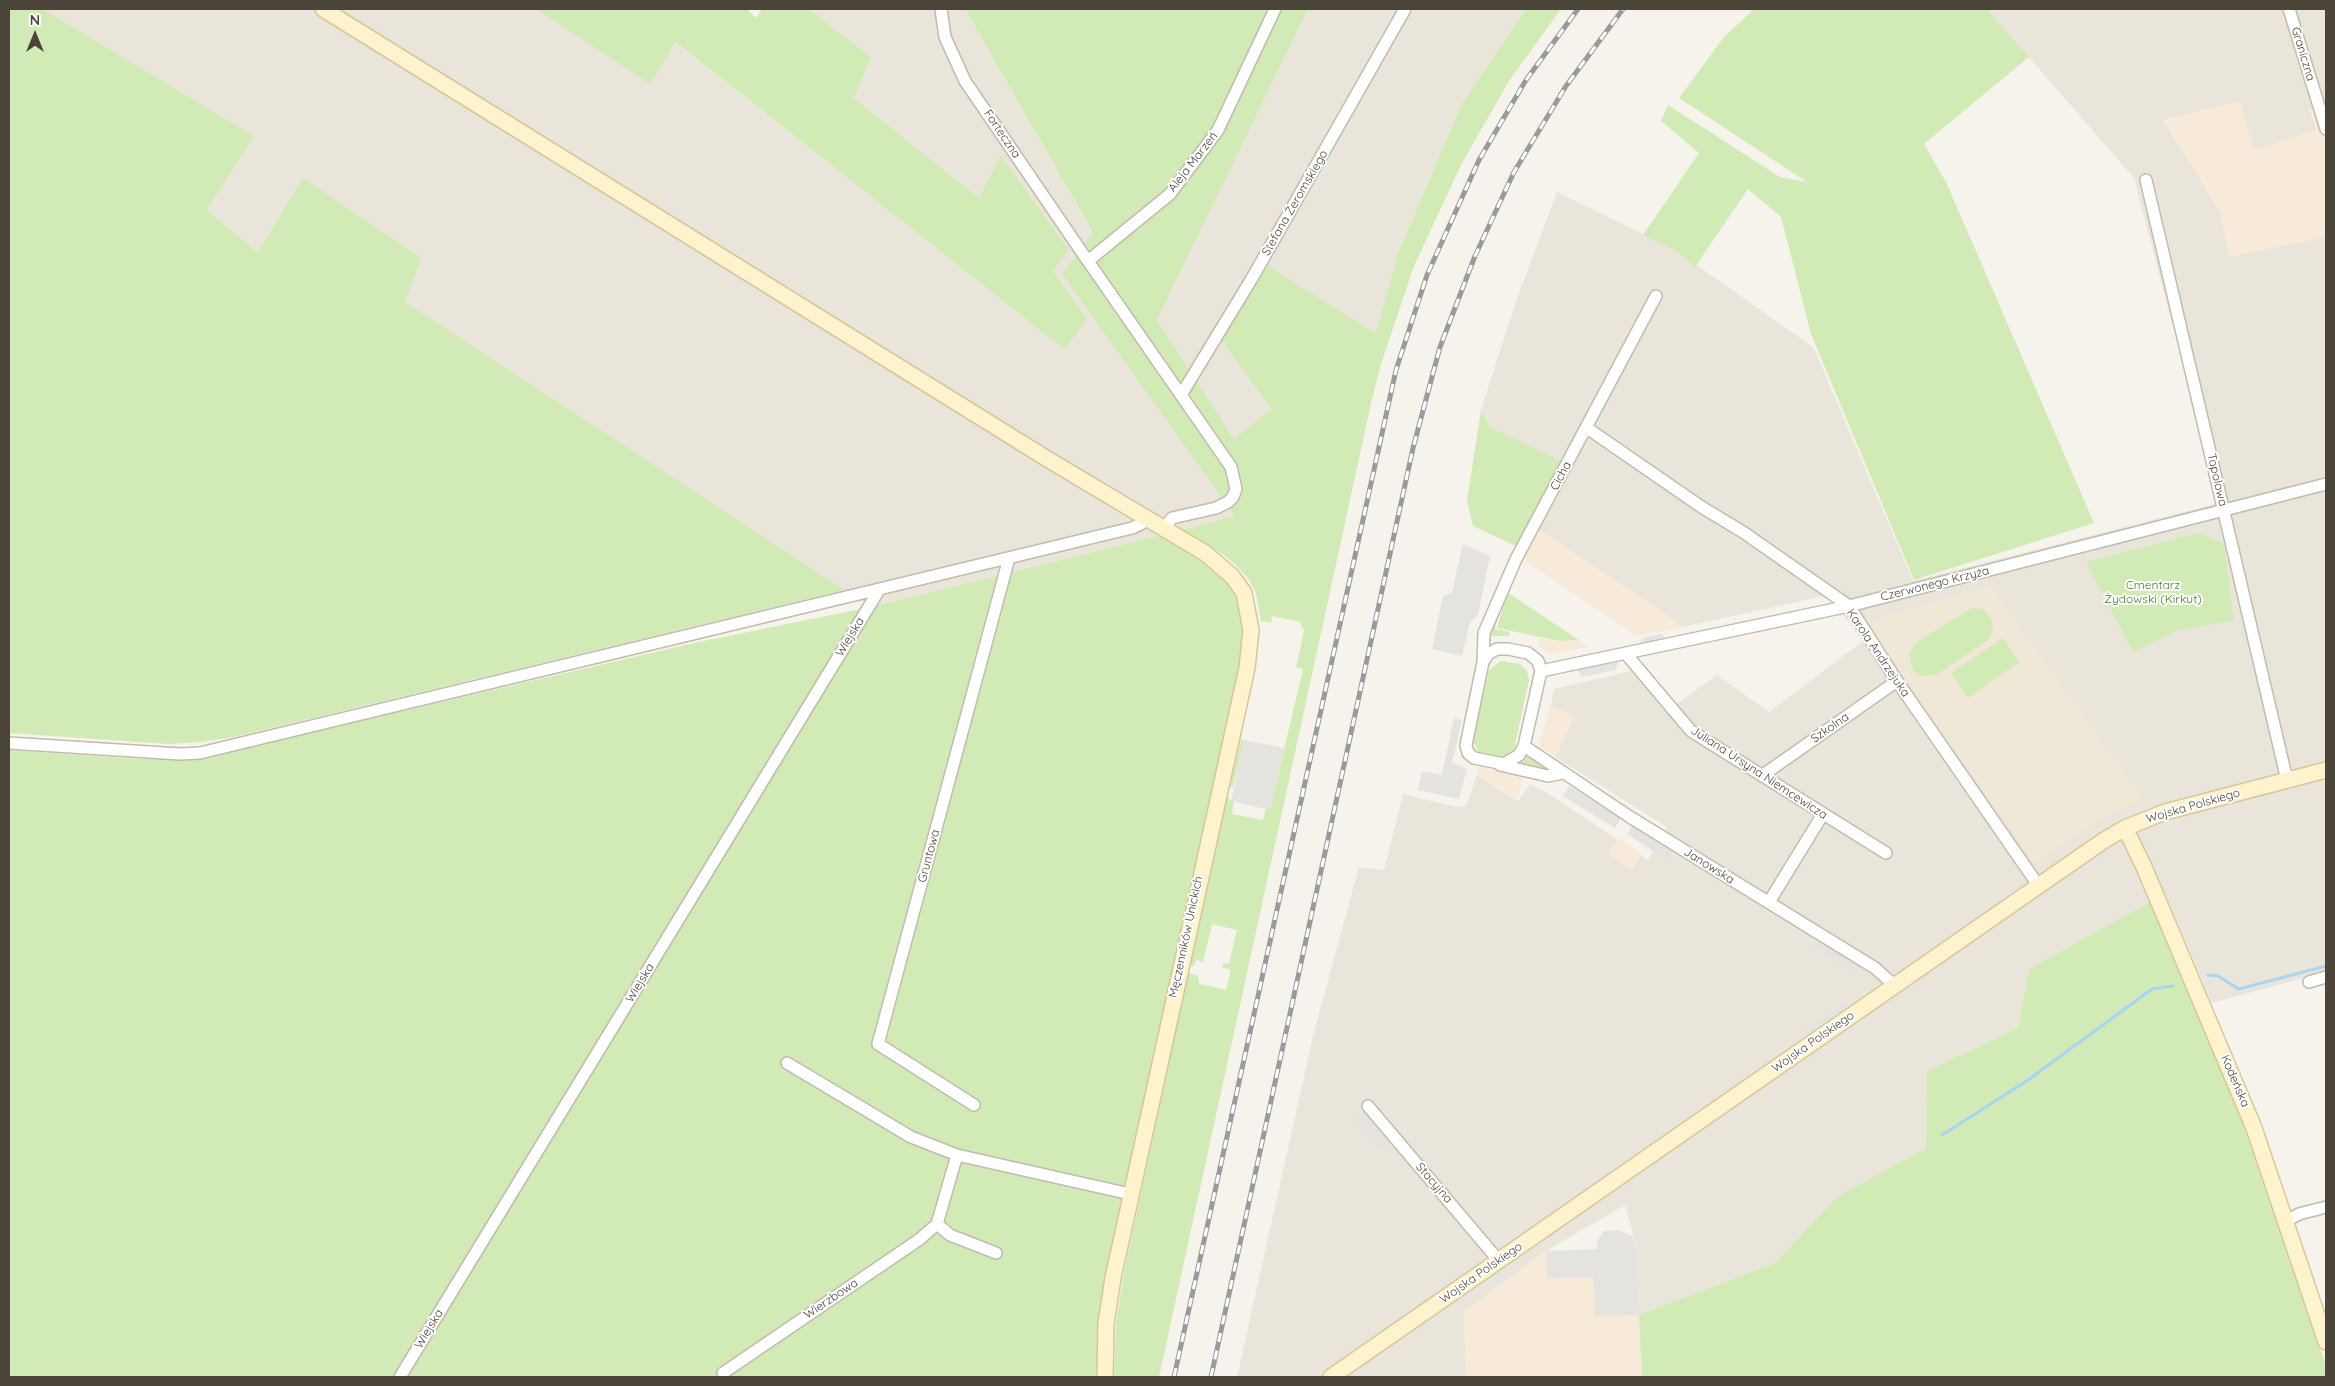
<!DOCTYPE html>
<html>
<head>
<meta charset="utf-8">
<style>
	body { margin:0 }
	#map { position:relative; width:2335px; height:1386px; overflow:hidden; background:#f6f3ec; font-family:Quicksand,sans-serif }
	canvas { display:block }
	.frame { position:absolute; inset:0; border:10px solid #4b4439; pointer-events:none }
	.north { position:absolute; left:10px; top:10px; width:50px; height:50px; -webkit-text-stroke:4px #fff; paint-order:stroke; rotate:0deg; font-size:14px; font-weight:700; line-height:20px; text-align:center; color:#4b4439 }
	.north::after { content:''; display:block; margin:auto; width:18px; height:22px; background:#4b4439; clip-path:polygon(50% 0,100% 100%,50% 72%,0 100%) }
</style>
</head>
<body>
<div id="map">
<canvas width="2335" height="1386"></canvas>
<div class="frame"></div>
<div class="north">N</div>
</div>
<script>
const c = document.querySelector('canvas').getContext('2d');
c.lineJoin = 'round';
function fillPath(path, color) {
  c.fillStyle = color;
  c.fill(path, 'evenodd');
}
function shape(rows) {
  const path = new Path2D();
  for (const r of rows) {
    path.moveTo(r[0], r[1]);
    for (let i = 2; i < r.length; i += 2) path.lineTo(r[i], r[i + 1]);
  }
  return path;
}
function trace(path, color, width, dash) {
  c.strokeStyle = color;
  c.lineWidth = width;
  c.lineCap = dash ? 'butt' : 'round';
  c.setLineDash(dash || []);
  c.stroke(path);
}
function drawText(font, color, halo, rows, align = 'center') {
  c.font = font + ' Quicksand,sans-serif';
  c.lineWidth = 4;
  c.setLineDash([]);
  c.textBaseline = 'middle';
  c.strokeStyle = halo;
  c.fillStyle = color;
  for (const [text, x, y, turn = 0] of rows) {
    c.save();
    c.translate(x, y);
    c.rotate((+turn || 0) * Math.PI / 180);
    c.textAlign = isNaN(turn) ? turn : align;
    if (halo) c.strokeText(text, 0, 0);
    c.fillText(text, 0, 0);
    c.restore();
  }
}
const residential = shape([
	[43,9,536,9,649,83,674,42,1065,350,1087,319,1053,271,1069,250,1001,155,980,199,854,98,871,57,809,9,965,9,1093,234,1063,275,1236,516,871,607,404,302,303,179,259,252,207,210,253,136],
	[1308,9,1526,9,1462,103,1397,256,1376,335,1220,338,1271,409,1234,439,1157,320],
	[1987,9,2326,9,2326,972,2212,1003,2165,894,2029,969,2018,1028,1927,1071,1926,1148,1838,1196,1775,1263,1639,1315,1637,1250,1625,1205,1546,1251,1464,1312,1466,1377,1237,1377,1313,1036,1359,867,1384,870,1403,794,1456,807,1466,806,1477,775,1518,801,1530,784,1544,791,1648,860,1667,827,1555,757,1574,717,1551,705,1554,689,1631,671,1666,712,1717,675,1769,712,1863,641,1828,595,1683,627,1539,530,1570,467,1490,427,1481,410,1516,301,1557,192,1677,251,1814,348,1913,581,2219,503,2134,178]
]);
const commercial = shape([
	[2240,101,2254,150,2316,130,2309,109,2326,105,2326,237,2229,257,2220,212,2163,120],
	[1539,530,1664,613,1683,627,1637,636,1524,560],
	[1540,638,1560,641,1579,640,1588,647,1550,654,1538,646],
	[1551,705,1574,716,1556,756,1538,745],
	[1479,767,1523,777,1518,799,1477,774],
	[1618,838,1642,854,1632,870,1608,854],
	[1546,1251,1547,1279,1593,1277,1595,1316,1639,1315,1642,1377,1466,1377,1464,1312]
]);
const education = shape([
	[1990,586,2143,799,2101,818,2034,864,1871,629,1875,619]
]);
const green = shape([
	[9,9,43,9,254,136,207,210,258,252,303,178,421,258,405,302,845,590,234,737,201,742,168,744,9,733],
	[536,9,747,9,756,18,762,9,809,9,871,57,854,98,979,198,1001,155,1069,250,1053,271,1087,319,1065,350,675,42,650,84],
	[965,9,1308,9,1157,320,1234,439,1271,409,1220,338,1265,264,1376,334,1397,256,1462,103,1526,9,1561,9,1509,81,1461,165,1414,266,1381,364,1372,399,1159,1377,1114,1377,1116,1323,1123,1278,1188,973,1198,976,1199,984,1226,990,1231,970,1222,967,1223,963,1229,964,1237,930,1212,924,1203,962,1196,960,1194,966,1190,965,1227,797,1234,802,1232,814,1263,820,1266,808,1270,809,1303,669,1296,667,1304,631,1300,622,1272,616,1271,623,1261,621,1256,593,1248,578,1237,566,1225,556,1181,530,1235,516,1062,274,1093,233],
	[1754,9,1987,9,2029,57,1924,144,1946,182,2094,523,1914,580,1811,334,1781,217,1748,189,1695,267,1677,251,1643,235,1699,153,1661,121,1668,105,1780,177,1807,182,1679,98,1724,37],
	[1481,410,1490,427,1567,464,1522,549,1473,526,1467,501],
	[2198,533,2224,544,2234,620,2176,631,2133,652,2086,562],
	[1161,535,1189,550,1221,573,1235,590,1243,610,1244,642,1113,1245,1099,1377,9,1377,9,750,140,759,207,757,694,643,871,607],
	[1507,592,1579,640,1560,641,1497,628],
	[1972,608,1983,609,1991,618,1993,629,1988,640,1936,675,1922,676,1916,673,1912,668,1909,655,1915,643],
	[1497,621,1495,629,1510,632,1509,636,1491,636,1493,624],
	[2003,638,2019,662,1968,698,1951,673],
	[1501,661,1520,664,1527,671,1529,680,1514,749,1507,757,1499,759,1479,754,1473,741,1489,670],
	[1241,739,1244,740,1233,787,1230,786],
	[1525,753,1548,770,1516,764],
	[2150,902,2253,1145,2326,1366,2326,1377,1642,1377,1639,1315,1775,1263,1838,1196,1926,1148,1927,1071,2018,1028,2029,969]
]);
const parking = shape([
	[1463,544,1490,556,1478,615,1470,622,1462,656,1432,649,1443,596,1452,593],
	[1661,634,1672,644,1638,651,1642,638],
	[1618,662,1616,670,1581,677,1578,670],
	[1454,718,1462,720,1452,763,1467,769,1459,799,1418,790,1422,771,1442,775],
	[1244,740,1284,748,1270,810,1231,801],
	[1569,786,1621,818,1615,828,1563,796],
	[1633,825,1671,850,1665,859,1627,834],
	[1819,940,1860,965,1856,972,1814,947],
	[1848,1002,1852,1008,1810,1035,1806,1030],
	[1368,1106,1394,1136,1380,1149,1356,1120],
	[1617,1230,1632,1236,1637,1250,1639,1315,1595,1316,1593,1277,1547,1279,1546,1251,1597,1249,1597,1241,1604,1231]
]);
const stream = shape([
	[2208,975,2218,976,2239,989,2326,966],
	[1942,1135,2028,1080,2152,989,2173,986]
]);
const street = shape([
	[941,9,945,37,965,81,1081,251,1231,467,1236,489,1233,497,1228,502,1216,508,1172,518,1164,529],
	[2289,9,2326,129],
	[2146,180,2287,780],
	[1088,261,1170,194,1218,130,1275,9],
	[1181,395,1251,280,1405,9],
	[1587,428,1703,508,1743,532,1849,606,1897,681,2038,885],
	[1497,649,1508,649,1528,653,1538,661,1541,671,1524,746,1519,755,1504,764,1474,758,1468,753,1466,745,1483,662,1488,654,1497,649],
	[1626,654,1691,731,1886,853],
	[1483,662,1484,633,1516,559,1656,296],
	[1541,671,1849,606,2326,484],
	[9,743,180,754,200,753,1132,528,1141,524,1146,518],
	[1524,746,1630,817,1875,968,1894,985],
	[1500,765,1548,776,1562,773],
	[1763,775,1897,681],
	[1769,902,1823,814],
	[2309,982,2326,977],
	[787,1063,911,1137,957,1155,1130,1194],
	[974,1105,878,1044,1009,558],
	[1368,1106,1499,1261],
	[2286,1221,2299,1214,2326,1207],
	[937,1224,950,1235,996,1253],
	[723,1373,920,1239,937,1224,957,1155],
	[400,1377,879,590]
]);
const secondary = shape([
	[323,9,1049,460,1205,553,1232,576,1244,593,1251,630,1247,668,1113,1278,1106,1323,1105,1377],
	[2125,828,2144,867,2254,1128,2326,1342],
	[1331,1377,2103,841,2125,828,2165,812,2326,770]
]);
const rail = shape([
	[1174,1377,1396,370,1427,275,1479,160,1526,80,1578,9],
	[1211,1377,1413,448,1440,347,1475,256,1514,172,1566,86,1623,9]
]);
const streetNames = [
	["Graniczna",2303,54,73],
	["Forteczna",1002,134,56],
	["Aleja Marzeń",1193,162,-52],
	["Stefana Żeromskiego",1295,203,-60],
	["Cicha",1561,476,-62],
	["Topolowa",2217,480,77],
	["Czerwonego Krzyża",1935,584,-14],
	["Wiejska",850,637,-59],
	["Karola Andrzejuka",1878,653,56],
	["Szkolna",1830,728,-35],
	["Juliana Ursyna Niemcewicza",1759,773,33],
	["Wojska Polskiego",2193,806,-16],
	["Gruntowa",929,856,-75],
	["Janowska",1709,866,32],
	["Męczenników Unickich",1186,937,-78],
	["Wiejska",640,983,-59],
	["Wojska Polskiego",1813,1042,-35],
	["Kodeńska",2235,1081,67],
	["Stacyjna",1434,1183,49],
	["Wojska Polskiego",1481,1273,-35],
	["Wierzbowa",831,1299,-34],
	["Wiejska",429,1329,-59]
];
const parkNames = [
	["Cmentarz",2153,585],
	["Żydowski (Kirkut)",2153,599]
];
fillPath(residential, '#eae5da');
fillPath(commercial, '#f7ead8');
fillPath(education, '#efe8d6');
fillPath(green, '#d2eab5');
fillPath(parking, '#e5e3e0');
trace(stream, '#a9d4f2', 3);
trace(street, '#c2bbae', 14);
trace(secondary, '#d6c79b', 18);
trace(street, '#fff', 11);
trace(secondary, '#fff3cd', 15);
trace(rail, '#9a9a9a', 5);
trace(rail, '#fff', 3, [9]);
drawText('12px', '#4b4439', '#fff', streetNames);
drawText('12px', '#4a7f2a', '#fff', parkNames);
</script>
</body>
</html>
